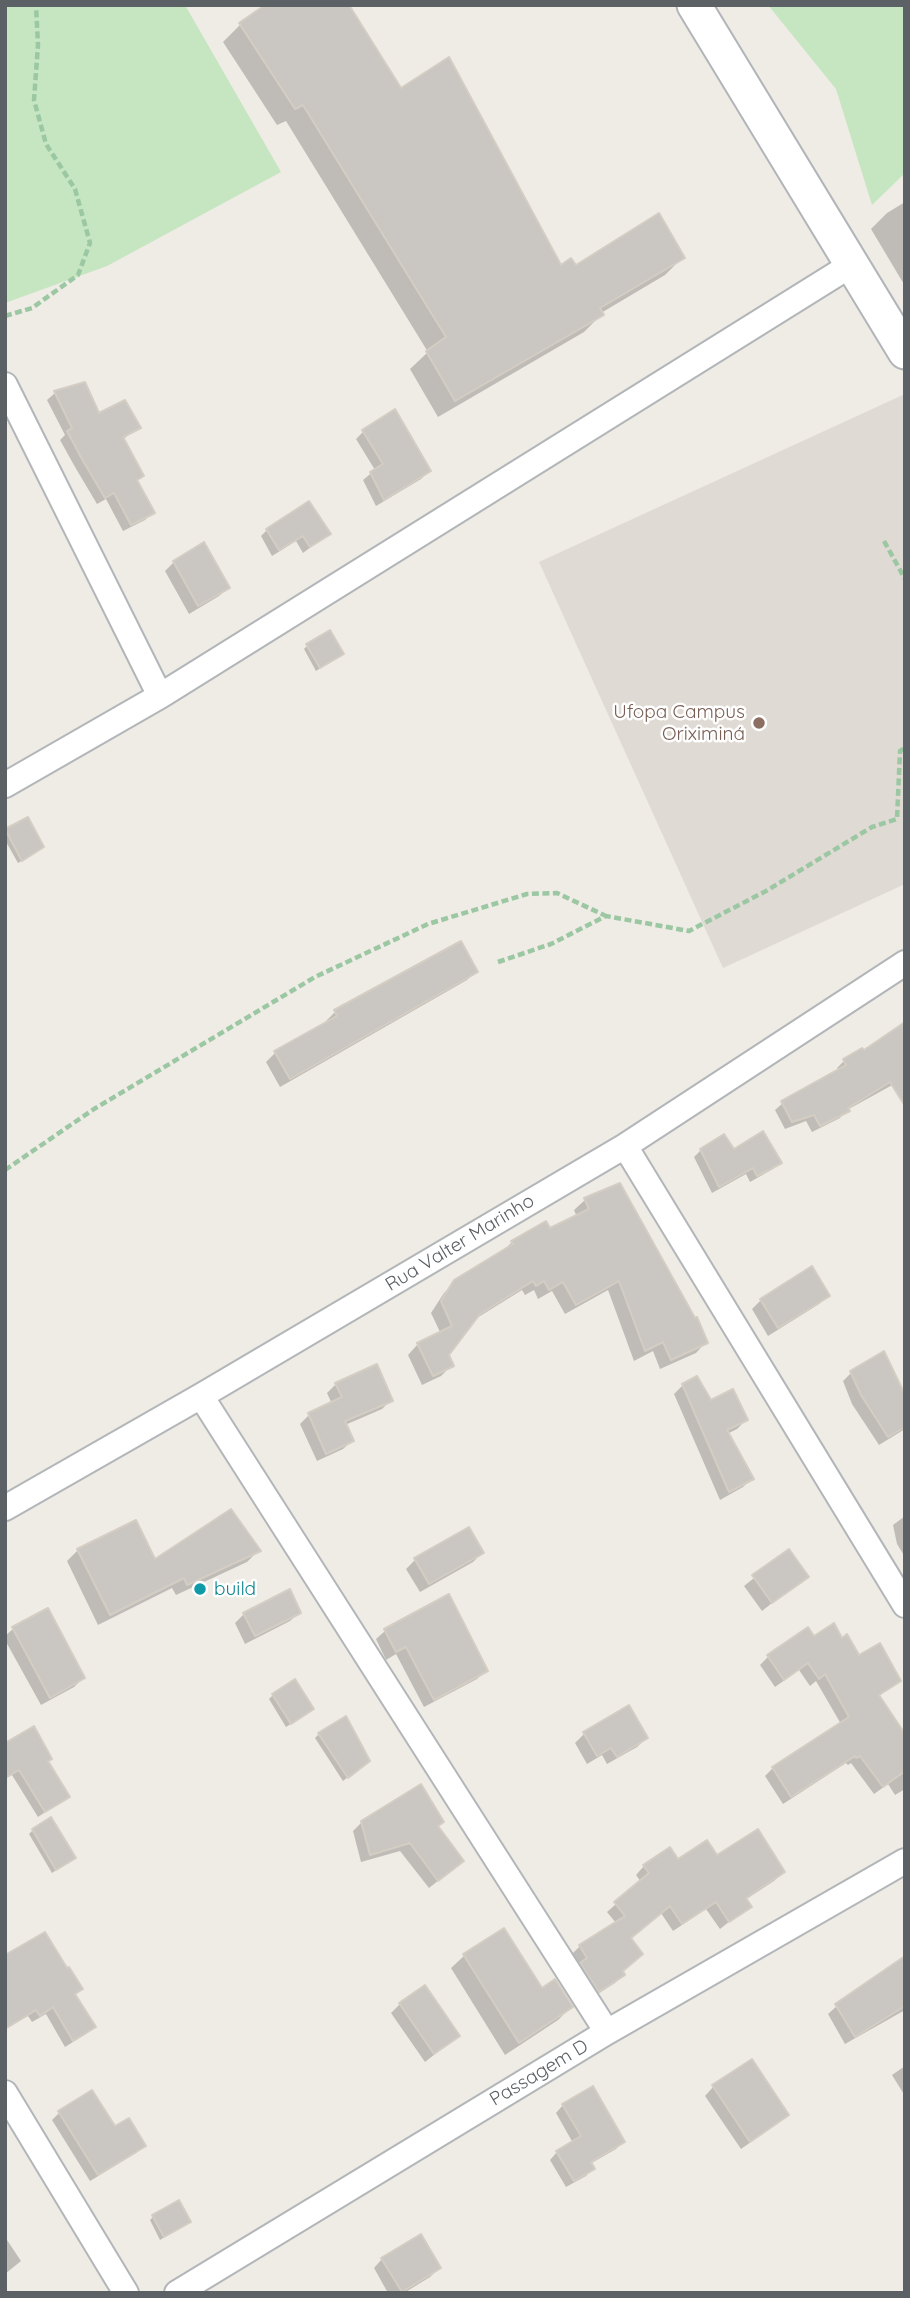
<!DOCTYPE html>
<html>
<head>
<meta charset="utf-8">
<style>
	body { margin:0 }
	#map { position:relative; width:910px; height:2298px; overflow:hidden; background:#efebe5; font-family:Quicksand,sans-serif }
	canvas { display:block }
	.frame { position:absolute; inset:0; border:7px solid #5c6165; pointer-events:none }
</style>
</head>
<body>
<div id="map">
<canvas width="910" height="2298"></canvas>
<div class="frame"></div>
</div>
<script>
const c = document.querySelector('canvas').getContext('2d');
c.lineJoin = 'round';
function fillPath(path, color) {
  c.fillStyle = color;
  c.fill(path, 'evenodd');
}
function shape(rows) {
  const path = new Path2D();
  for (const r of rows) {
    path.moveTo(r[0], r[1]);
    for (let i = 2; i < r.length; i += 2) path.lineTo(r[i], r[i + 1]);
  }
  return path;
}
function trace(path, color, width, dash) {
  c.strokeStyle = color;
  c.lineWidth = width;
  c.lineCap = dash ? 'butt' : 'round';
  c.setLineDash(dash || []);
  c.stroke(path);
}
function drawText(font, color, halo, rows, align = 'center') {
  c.font = font + ' Quicksand,sans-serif';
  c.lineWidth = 5;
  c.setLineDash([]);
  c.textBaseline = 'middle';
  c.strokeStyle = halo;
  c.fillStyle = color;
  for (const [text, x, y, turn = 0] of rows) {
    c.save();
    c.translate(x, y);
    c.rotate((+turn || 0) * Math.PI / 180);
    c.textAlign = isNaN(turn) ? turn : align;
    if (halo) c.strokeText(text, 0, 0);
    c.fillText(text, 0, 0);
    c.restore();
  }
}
const education = shape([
	[905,394,905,884,723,968,539,562]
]);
const green = shape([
	[5,5,185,5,281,172,107,266,5,303],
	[768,5,905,5,905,173,872,205,836,89]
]);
const shadow = shape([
	[240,25,400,90,560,267,682,258,665,275,601,313,602,314,584,332,438,417,410,369,428,352,286,121,277,125,223,42],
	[905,202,905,286,871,229,887,213],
	[84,384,99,416,138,428,122,440,142,476,136,481,152,512,145,520,123,531,106,499,97,504,75,467,60,440,65,435,47,400,55,393],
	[395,411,429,471,421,479,376,506,363,480,375,470,356,439,363,432],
	[267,530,328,534,303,553,296,541,272,556,261,536],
	[174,562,228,588,219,596,189,614,165,571],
	[308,645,342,654,316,671,304,649],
	[6,831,38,851,18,863,5,840],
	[476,971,467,980,280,1087,266,1062,275,1053,328,1023,326,1021,335,1012],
	[844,1061,905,1078,847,1110,840,1118,812,1132,806,1121,785,1129,775,1110,783,1103,839,1071,837,1068],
	[701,1150,733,1152,780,1163,773,1169,750,1182,746,1174,712,1193,694,1157],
	[585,1200,706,1342,696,1353,660,1369,653,1351,634,1361,608,1290,565,1314,552,1291,538,1299,534,1290,525,1295,522,1290,472,1321,447,1355,452,1365,441,1376,422,1385,408,1355,418,1344,441,1334,431,1313,444,1293,455,1282,501,1253,512,1242,545,1223,549,1231,577,1217,574,1210],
	[828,1296,819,1304,768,1336,752,1309,761,1300],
	[852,1372,903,1395,905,1393,905,1429,879,1445,852,1404,843,1381],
	[336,1384,391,1400,382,1409,345,1425,352,1441,343,1449,317,1461,300,1424,309,1415,332,1404,327,1393],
	[683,1385,710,1402,746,1420,737,1429,727,1434,752,1478,743,1487,720,1500,674,1394],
	[905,1516,905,1557,897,1544,893,1525],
	[78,1550,154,1562,258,1551,247,1562,176,1595,172,1588,98,1625,67,1561],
	[788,1551,806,1576,762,1611,744,1586],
	[482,1553,473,1562,420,1592,406,1569,415,1560],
	[449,1597,486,1670,477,1679,424,1707,396,1654,386,1660,376,1639,385,1631],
	[299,1613,290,1621,245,1644,235,1623,244,1614],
	[13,1629,83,1678,74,1687,41,1705,5,1640,5,1636],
	[807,1629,813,1638,841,1640,858,1657,898,1681,878,1696,905,1737,905,1789,895,1795,888,1784,874,1794,851,1763,848,1765,846,1763,783,1804,765,1776,773,1768,841,1724,816,1681,810,1686,799,1670,775,1687,760,1665,768,1657],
	[273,1695,308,1713,286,1727,269,1699],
	[319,1734,363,1765,343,1781,315,1738],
	[584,1734,646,1738,637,1747,607,1764,602,1755,587,1764,575,1743],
	[5,1747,47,1762,68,1797,38,1817,12,1775,5,1779],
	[362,1822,437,1827,453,1869,429,1888,400,1851,361,1862,353,1831],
	[33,1830,70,1861,52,1873,29,1834],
	[717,1857,783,1872,774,1881,745,1900,749,1906,720,1929,706,1909,673,1931,661,1913,629,1939,621,1972,623,1975,615,1983,590,1999,571,1955,580,1946,616,1923,607,1912,641,1882,636,1875,644,1866],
	[465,1955,541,1990,571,2007,558,2020,505,2055,451,1968],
	[5,1957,66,1971,81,1989,74,1996,93,2027,86,2034,65,2047,46,2014,32,2022,28,2016,5,2029],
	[905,1958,905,2010,845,2044,828,2014,837,2006],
	[400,2004,458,2036,425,2062,391,2013],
	[905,2066,905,2096,892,2075],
	[713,2087,787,2115,778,2123,741,2149,705,2096],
	[563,2105,623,2141,616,2149,590,2164,593,2168,586,2176,566,2187,550,2160,557,2152,573,2143,556,2113],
	[59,2113,115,2128,144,2146,136,2153,90,2181,52,2120],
	[154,2216,189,2222,160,2240,150,2220],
	[5,2237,21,2261,5,2274],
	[382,2259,439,2268,430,2277,404,2293,388,2293,374,2268]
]);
const building = shape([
	[265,5,349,5,401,88,449,57,561,265,571,258,576,265,659,213,685,258,600,308,604,315,455,401,426,351,446,337,303,105,295,109,239,23,265,5],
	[85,382,99,413,125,400,141,428,123,437,144,476,137,480,155,513,131,525,114,493,105,498,82,459,67,431,72,428,54,391,85,382],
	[395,409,431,471,384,500,370,472,383,464,362,430,395,409],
	[309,501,331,534,310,547,303,536,279,550,266,529,309,501],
	[204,542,230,588,198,606,173,561,204,542],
	[330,630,344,654,320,668,306,644,330,630],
	[28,817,44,847,22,861,5,829,28,817],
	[461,941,478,972,290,1079,274,1051,337,1016,334,1010,461,941],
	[905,1022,905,1106,890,1082,848,1108,850,1111,820,1126,814,1115,792,1122,781,1101,846,1065,843,1059,862,1048,864,1050,905,1022],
	[763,1131,782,1163,757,1176,753,1168,719,1187,700,1149,724,1134,734,1149,763,1131],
	[620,1183,695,1318,697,1317,708,1343,671,1360,663,1342,645,1351,619,1281,576,1305,563,1282,549,1290,544,1281,536,1286,533,1281,480,1314,449,1355,454,1366,433,1376,417,1343,452,1326,441,1301,454,1280,513,1244,511,1241,546,1221,550,1228,589,1209,584,1198,620,1183],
	[812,1266,830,1296,778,1328,760,1299,812,1266],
	[884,1351,905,1395,905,1427,888,1437,861,1395,850,1371,884,1351],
	[377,1364,393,1401,345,1421,354,1441,326,1454,308,1413,342,1397,335,1383,377,1364],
	[697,1376,711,1400,733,1389,748,1420,727,1430,754,1479,729,1492,682,1384,697,1376],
	[231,1509,261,1551,187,1585,184,1578,110,1615,77,1549,136,1520,155,1559,231,1509],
	[469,1527,484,1553,429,1584,414,1558,469,1527],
	[789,1549,809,1577,772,1603,752,1575,789,1549],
	[290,1589,301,1613,255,1636,243,1613,290,1589],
	[449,1594,488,1671,434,1700,406,1647,396,1652,384,1629,449,1594],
	[48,1608,85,1678,50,1698,12,1627,48,1608],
	[834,1623,842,1638,847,1634,859,1655,880,1643,901,1681,879,1695,905,1734,905,1771,883,1787,860,1756,856,1758,855,1756,791,1797,772,1767,849,1717,825,1674,819,1679,808,1663,784,1680,767,1655,808,1627,814,1636,834,1623],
	[295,1679,314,1709,291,1724,272,1694,295,1679],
	[629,1705,648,1738,617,1757,611,1748,597,1756,583,1732,629,1705],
	[346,1716,370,1761,348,1778,318,1733,346,1716],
	[34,1726,52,1759,48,1761,70,1797,45,1812,19,1770,5,1778,5,1743,34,1726],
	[421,1784,444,1822,438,1826,464,1861,438,1881,410,1843,370,1855,361,1821,421,1784],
	[51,1817,76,1858,56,1870,32,1829,51,1817],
	[758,1829,785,1872,746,1898,752,1907,729,1922,716,1902,682,1924,670,1906,631,1938,643,1954,623,1971,625,1975,599,1992,580,1963,587,1958,579,1945,625,1916,614,1902,649,1873,643,1865,670,1847,678,1859,707,1840,717,1855,758,1829],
	[504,1928,542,1988,555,1979,573,2007,519,2043,463,1954,504,1928],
	[45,1932,67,1968,69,1967,83,1989,75,1994,96,2027,73,2041,53,2007,40,2016,36,2010,5,2029,5,1955,45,1932],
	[905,1956,905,2006,855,2037,835,2004,905,1956],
	[425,1985,460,2036,434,2054,399,2003,425,1985],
	[752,2059,789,2115,750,2142,712,2085,752,2059],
	[593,2086,625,2142,591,2162,595,2169,574,2181,556,2151,581,2136,562,2104,593,2086],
	[92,2090,115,2126,129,2118,146,2146,98,2175,58,2111,92,2090],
	[179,2200,191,2222,164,2237,152,2215,179,2200],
	[421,2234,441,2268,402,2292,381,2258,421,2234]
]);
const path = shape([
	[5,316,32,308,78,275,90,243,75,189,46,144,34,100,38,45,36,5],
	[884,541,905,579],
	[498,962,551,944,606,916,689,931,766,891,872,827,897,819,900,751,905,748],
	[5,1170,94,1109,315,977,428,924,527,894,557,893,606,916]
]);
const minor = shape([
	[5,385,160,696],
	[5,785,160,696,851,265],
	[625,1146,905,1605],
	[201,1396,607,2032],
	[5,1508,201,1396,625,1146,905,963],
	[5,2093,126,2293],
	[177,2293,607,2032,905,1861]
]);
const secondary = shape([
	[694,5,905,352]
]);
const markers = [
	[759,723,7,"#8d6e63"],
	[200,1589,7,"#0f9aa8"]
];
const educationNames = [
	["Ufopa Campus",745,712],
	["Oriximiná",745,734]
];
const streetNames = [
	["Rua Valter Marinho",460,1243,-31],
	["Passagem D",539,2073,-31]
];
const cultureNames = [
	["build",214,1589]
];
fillPath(education, '#dfdad3');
fillPath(green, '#c5e6c1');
fillPath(shadow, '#0003');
fillPath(building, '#cac6c1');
trace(building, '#d4cdc3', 2);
trace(minor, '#b2b6b9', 28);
trace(secondary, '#b1b5b9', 37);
trace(path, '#9bc7a3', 4.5, [7, 3.5]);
trace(minor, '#fff', 24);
trace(secondary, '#fff', 33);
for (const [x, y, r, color] of markers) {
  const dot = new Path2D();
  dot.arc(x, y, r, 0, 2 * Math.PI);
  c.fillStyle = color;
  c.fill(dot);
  trace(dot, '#fff', 2.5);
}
drawText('19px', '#785e54', '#fff', educationNames, 'right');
drawText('19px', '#5c6165', '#fff', streetNames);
drawText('19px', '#0d838f', '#fff', cultureNames, 'left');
</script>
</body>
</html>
